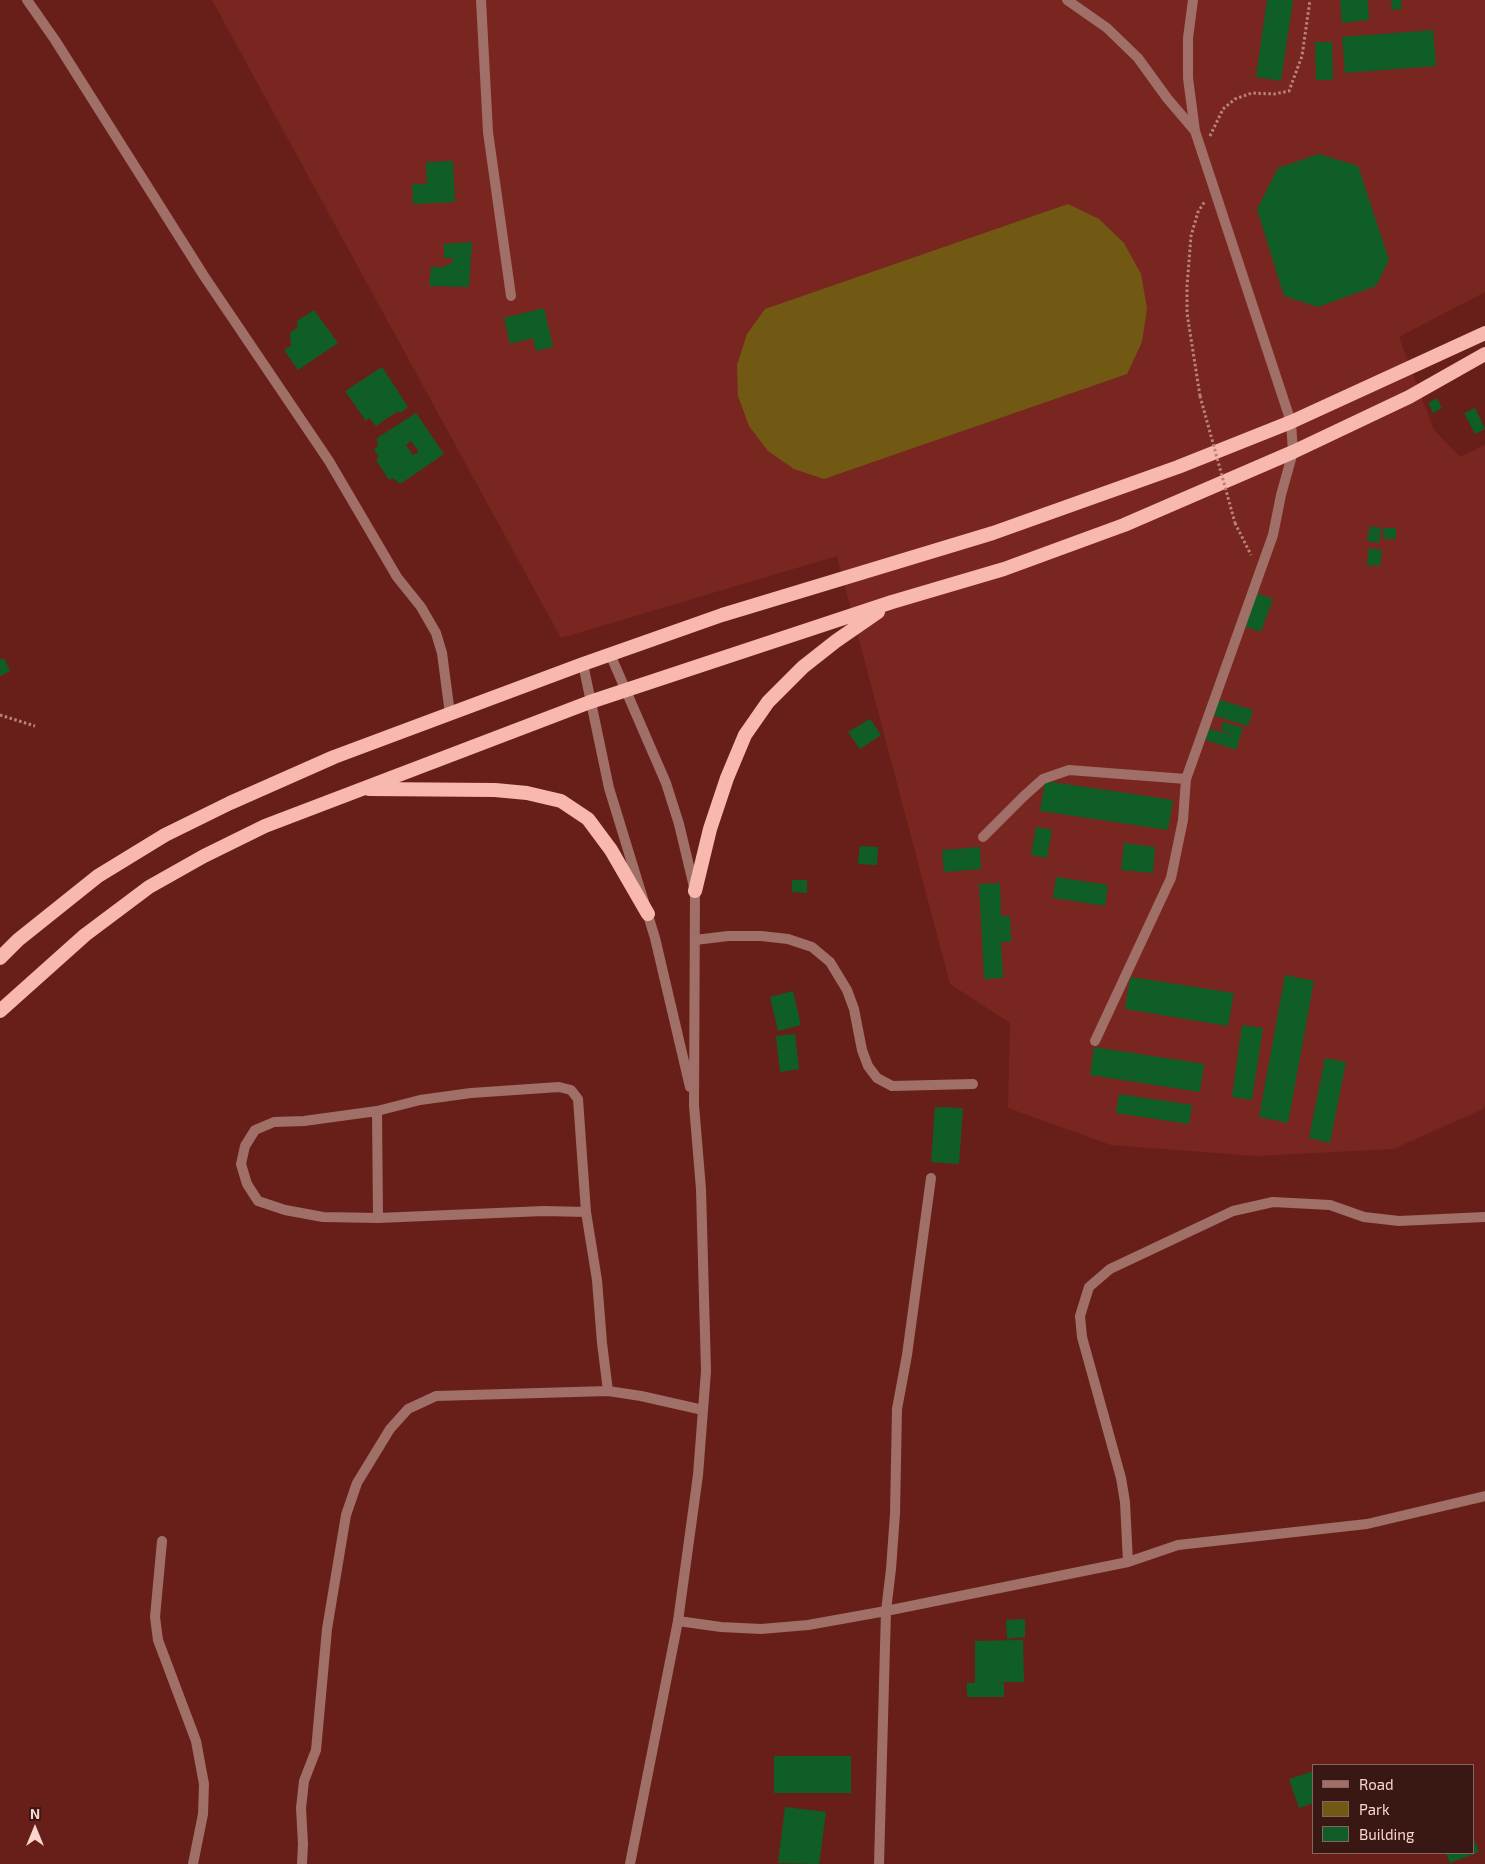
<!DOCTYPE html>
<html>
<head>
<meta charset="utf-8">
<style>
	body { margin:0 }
	#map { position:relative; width:1485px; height:1864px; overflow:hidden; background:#691f19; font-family:"Exo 2",sans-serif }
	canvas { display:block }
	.legend { position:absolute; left:1312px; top:1764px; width:162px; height:90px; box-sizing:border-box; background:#391814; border:1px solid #86645f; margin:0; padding:6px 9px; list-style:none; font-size:15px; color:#fad5cf }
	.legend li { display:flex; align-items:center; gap:10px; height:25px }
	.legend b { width:25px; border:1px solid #86645f }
	.north { position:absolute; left:10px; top:1804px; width:50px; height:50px; -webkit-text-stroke:4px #391814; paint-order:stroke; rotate:0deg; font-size:14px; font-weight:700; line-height:20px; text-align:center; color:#fad5cf }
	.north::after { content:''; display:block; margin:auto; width:18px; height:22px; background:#fad5cf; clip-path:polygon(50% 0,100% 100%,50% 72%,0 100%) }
</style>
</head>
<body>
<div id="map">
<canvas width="1485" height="1864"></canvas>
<ul class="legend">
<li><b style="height:6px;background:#a06f68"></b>Road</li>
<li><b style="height:14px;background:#715914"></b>Park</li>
<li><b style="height:14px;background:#105e27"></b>Building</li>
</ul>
<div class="north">N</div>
</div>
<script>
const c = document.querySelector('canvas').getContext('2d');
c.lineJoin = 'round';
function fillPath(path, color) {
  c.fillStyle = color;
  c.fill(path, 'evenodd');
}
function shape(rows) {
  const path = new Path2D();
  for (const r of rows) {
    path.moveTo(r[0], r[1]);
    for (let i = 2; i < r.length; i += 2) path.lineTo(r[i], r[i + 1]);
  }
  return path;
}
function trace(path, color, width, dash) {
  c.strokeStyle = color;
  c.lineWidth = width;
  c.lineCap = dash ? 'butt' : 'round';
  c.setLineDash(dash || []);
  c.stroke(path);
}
const built = shape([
	[212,0,1485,0,1485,292,1399,337,1434,430,1460,457,1485,445,1485,1106,1481,1110,1393,1149,1256,1156,1111,1145,1008,1108,1010,1023,950,984,837,556,561,638]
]);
const green = shape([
	[1068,204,1099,219,1124,243,1141,274,1147,308,1142,342,1127,374,824,479,794,469,768,451,749,426,738,396,737,365,747,334,765,309]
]);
const building = shape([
	[1267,0,1293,0,1281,81,1256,77],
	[1340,0,1368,0,1369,20,1342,23],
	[1391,0,1401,0,1402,9,1392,10],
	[1433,30,1436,66,1345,73,1342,37],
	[1315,42,1332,42,1333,80,1316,80],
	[1319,154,1358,166,1389,260,1376,286,1318,307,1284,296,1257,209,1278,168],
	[453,161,455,202,413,204,412,184,427,184,426,162],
	[472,242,469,287,429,286,431,267,442,267,452,263,453,258,444,258,444,244],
	[544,308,553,347,536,351,533,338,510,344,504,318],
	[314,310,338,343,298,370,284,350,291,346,290,333,298,327,297,321],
	[382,367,408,407,400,413,398,411,376,426,369,418,366,421,345,391],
	[1437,398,1442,408,1433,413,1428,403],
	[1475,408,1485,429,1475,434,1464,413],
	[416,413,444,454,400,484,393,478,389,480,376,460,379,457,374,449,378,446,377,438],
	[411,441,419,452,413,455,406,445],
	[1370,526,1381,528,1379,543,1367,541],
	[1383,528,1396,528,1396,539,1383,539],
	[1369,548,1382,550,1380,566,1367,565],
	[1256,593,1273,599,1261,632,1244,626],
	[4,658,10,671,0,676,0,660],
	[1217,699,1253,710,1248,726,1212,715],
	[870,719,881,735,860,749,848,732],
	[1223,722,1243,728,1236,750,1203,739,1206,728,1233,735,1221,730],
	[1045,781,1173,800,1168,830,1040,811],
	[1036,827,1052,830,1047,858,1031,855],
	[1124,843,1155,847,1153,873,1121,870],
	[860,846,878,847,877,865,858,864],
	[980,847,981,869,944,872,942,850],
	[1056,877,1108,885,1105,906,1053,898],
	[792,880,807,880,807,893,792,892],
	[1000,883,1001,916,1010,916,1011,942,1001,942,1003,978,984,979,979,884],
	[1285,975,1314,981,1288,1123,1259,1117],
	[1130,977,1234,993,1228,1026,1125,1009],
	[793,991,801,1025,778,1031,770,997],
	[1242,1025,1263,1028,1252,1100,1232,1097],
	[795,1034,799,1069,780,1072,776,1036],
	[1094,1047,1204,1064,1200,1092,1090,1075],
	[1325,1058,1346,1062,1330,1143,1309,1138],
	[1119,1094,1192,1105,1189,1124,1116,1113],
	[935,1107,963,1108,959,1164,931,1162],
	[1025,1619,1025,1637,1007,1639,1006,1620],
	[1023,1640,1024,1682,996,1682,1004,1683,1004,1697,967,1697,967,1683,975,1683,975,1641],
	[774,1756,851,1756,851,1793,774,1793],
	[1314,1771,1314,1803,1299,1808,1289,1779],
	[785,1807,826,1812,819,1864,778,1863],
	[1474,1840,1479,1852,1450,1863,1446,1853,1474,1853]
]);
const path = shape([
	[1210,136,1223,109,1235,99,1252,93,1274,94,1289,91,1302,56,1310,0],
	[1200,396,1187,313,1187,286,1191,236,1198,212,1205,201],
	[1235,523,1251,555],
	[0,715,35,726]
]);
const minor = shape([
	[27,0,55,40,204,276,329,461,397,577,421,607,436,633,442,653,450,714],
	[481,0,488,132,511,296],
	[1193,0,1188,38,1188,78,1195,131],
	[983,837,1024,796,1043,779,1069,770,1186,779,1273,535,1281,495,1293,452,1291,422,1195,131,1167,98,1138,58,1107,28,1067,0],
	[695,940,728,936,761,936,788,939,812,947,830,962,847,990,854,1009,862,1050,868,1066,877,1078,892,1086,973,1084],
	[1095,1041,1171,878,1183,820,1186,779],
	[377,1111,378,1218],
	[586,1212,578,1099,571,1090,559,1087,471,1093,420,1100,377,1111,304,1121,274,1122,255,1130,245,1146,241,1164,247,1184,258,1201,285,1210,323,1217,378,1218,544,1211,586,1212,597,1280,602,1343,608,1391],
	[162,1541,155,1617,158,1640,196,1741,204,1784,203,1814,193,1864],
	[1128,1562,1125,1502,1121,1478,1082,1337,1080,1316,1089,1287,1110,1269,1233,1211,1273,1202,1330,1205,1364,1217,1399,1221,1485,1217],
	[678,1621,721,1627,761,1629,808,1625,886,1611,1128,1562,1178,1545,1367,1524,1485,1496],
	[302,1864,303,1844,301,1808,304,1781,316,1750,327,1629,346,1515,357,1483,390,1429,408,1409,436,1396,608,1391,641,1396,703,1410],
	[879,1864,886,1611,891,1569,895,1514,897,1409,907,1355,931,1178]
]);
const tertiary = shape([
	[610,654,666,783,679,824,695,891,694,1105,701,1189,706,1371,698,1475,678,1621,630,1864],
	[583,664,609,788,655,938,690,1087]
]);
const trunk = shape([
	[369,789,495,790,527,793,561,801,588,819,611,850,648,914],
	[695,891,710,829,727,778,745,735,768,702,803,667,836,641,878,612],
	[0,958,18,940,98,876,165,835,230,803,334,757,583,664,722,615,993,533,1178,467,1291,422,1485,333],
	[0,1011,85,935,149,887,204,856,265,826,590,702,892,602,1004,569,1124,525,1293,452,1409,397,1485,354]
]);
const pathBridge = shape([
	[1200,396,1235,523]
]);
fillPath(built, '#78261f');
fillPath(green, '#715914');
fillPath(building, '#105e27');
trace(path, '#b8837d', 3, [2.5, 2.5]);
trace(minor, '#a06f68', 10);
trace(tertiary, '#a06f68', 10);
trace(trunk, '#f8b8ae', 14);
trace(pathBridge, '#b8837d', 3, [2.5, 2.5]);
</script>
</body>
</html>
